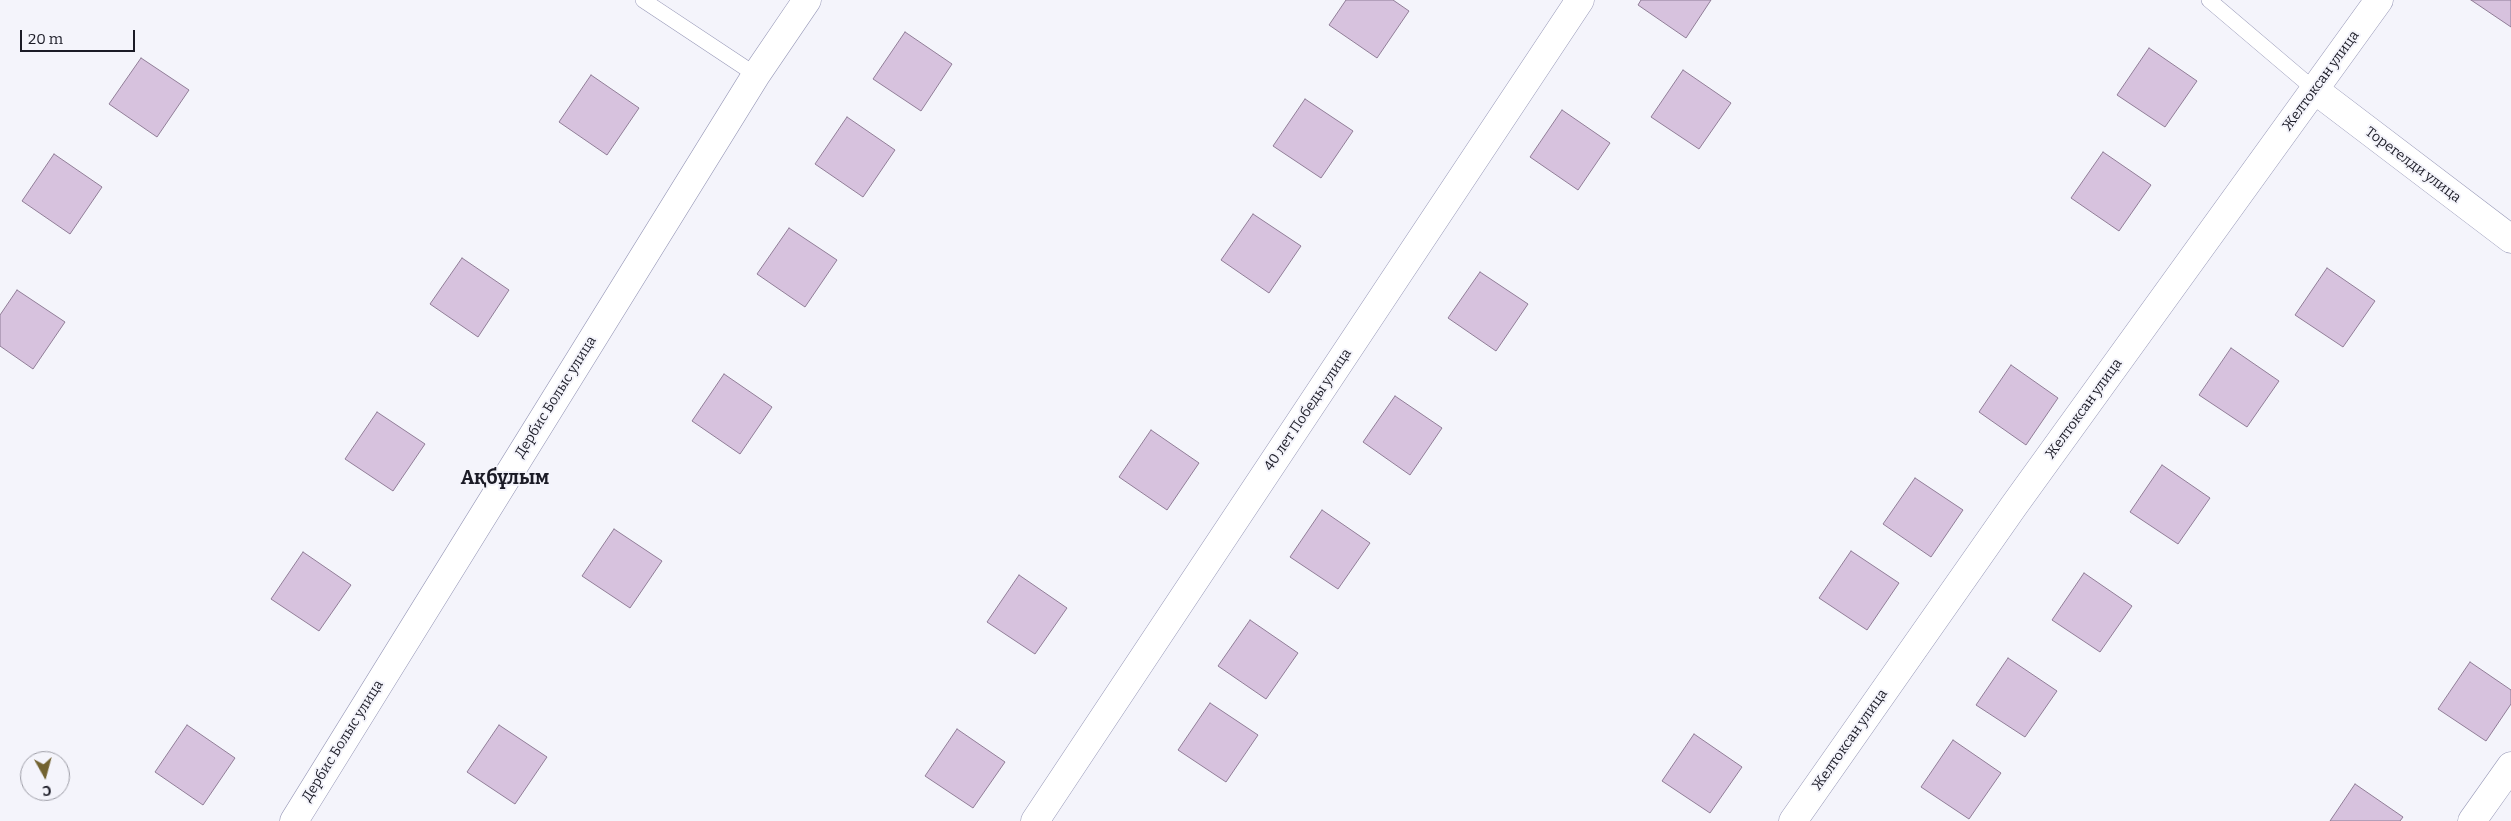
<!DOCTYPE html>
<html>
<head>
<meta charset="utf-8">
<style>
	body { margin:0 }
	#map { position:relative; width:2511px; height:821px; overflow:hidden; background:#f4f4fb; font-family:Bitter,serif }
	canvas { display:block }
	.north { position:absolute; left:20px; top:751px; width:50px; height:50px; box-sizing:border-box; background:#f4f4fb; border:1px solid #9d9da6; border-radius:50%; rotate:173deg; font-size:14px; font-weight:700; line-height:20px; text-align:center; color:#1b1b26 }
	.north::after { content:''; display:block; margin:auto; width:18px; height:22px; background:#736331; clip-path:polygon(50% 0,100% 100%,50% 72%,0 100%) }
	.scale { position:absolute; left:20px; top:30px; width:115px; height:22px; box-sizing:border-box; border:2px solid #1b1b26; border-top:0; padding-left:6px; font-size:15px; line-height:18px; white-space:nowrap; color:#1b1b26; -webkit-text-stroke:4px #f4f4fb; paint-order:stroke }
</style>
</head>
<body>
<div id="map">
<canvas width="2511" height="821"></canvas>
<div class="north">С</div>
<div class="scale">20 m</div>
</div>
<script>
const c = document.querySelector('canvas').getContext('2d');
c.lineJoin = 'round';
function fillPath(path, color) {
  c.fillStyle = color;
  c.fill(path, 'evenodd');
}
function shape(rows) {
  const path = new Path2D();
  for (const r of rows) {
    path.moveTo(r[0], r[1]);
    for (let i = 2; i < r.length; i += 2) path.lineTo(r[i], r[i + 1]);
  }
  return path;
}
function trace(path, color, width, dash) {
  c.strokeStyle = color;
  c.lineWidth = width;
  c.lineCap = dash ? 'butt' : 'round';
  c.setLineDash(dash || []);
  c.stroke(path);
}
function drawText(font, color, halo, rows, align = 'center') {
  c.font = font + ' Bitter,serif';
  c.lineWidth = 4;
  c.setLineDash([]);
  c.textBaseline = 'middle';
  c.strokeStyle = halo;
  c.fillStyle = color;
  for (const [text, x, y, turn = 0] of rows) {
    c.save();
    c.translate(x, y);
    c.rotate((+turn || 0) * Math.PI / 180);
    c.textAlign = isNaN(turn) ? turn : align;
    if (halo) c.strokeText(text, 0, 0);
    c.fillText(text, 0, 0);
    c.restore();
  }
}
const building = shape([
	[1346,0,1393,0,1409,11,1377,58,1329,25,1346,0],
	[1641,0,1711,0,1686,38,1638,5,1641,0],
	[2471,0,2511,0,2511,27,2471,0],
	[905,32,952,64,921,111,873,79,905,32],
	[2149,48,2197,81,2165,127,2117,95,2149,48],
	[141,58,189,90,157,137,109,104,141,58],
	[1683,70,1731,103,1699,149,1651,117,1683,70],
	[591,75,639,108,607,155,559,122,591,75],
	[1305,99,1353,131,1321,178,1273,146,1305,99],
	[1562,110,1610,143,1578,190,1530,157,1562,110],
	[847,117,895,150,863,197,815,164,847,117],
	[2103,152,2151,185,2119,231,2071,198,2103,152],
	[54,154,102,187,70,234,22,201,54,154],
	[1253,214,1301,246,1269,293,1221,260,1253,214],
	[789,228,837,260,805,307,757,274,789,228],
	[462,258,509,290,478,337,430,304,462,258],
	[2327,268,2375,301,2343,347,2295,315,2327,268],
	[1480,272,1528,304,1496,351,1448,318,1480,272],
	[17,290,65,322,33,369,0,346,0,315,17,290],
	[2231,348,2279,381,2247,427,2199,395,2231,348],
	[2011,365,2058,398,2026,445,1979,412,2011,365],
	[724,374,772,407,740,454,692,421,724,374],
	[1395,396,1442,428,1410,475,1363,442,1395,396],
	[377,412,425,444,393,491,345,459,377,412],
	[1151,430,1199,463,1167,510,1119,477,1151,430],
	[2162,465,2210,498,2178,544,2130,512,2162,465],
	[1915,478,1963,510,1931,557,1883,524,1915,478],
	[1322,510,1370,543,1338,589,1290,557,1322,510],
	[614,529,662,561,630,608,582,576,614,529],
	[1851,551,1899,583,1867,630,1819,598,1851,551],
	[303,552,351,585,319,631,271,599,303,552],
	[2084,573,2132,606,2100,652,2052,620,2084,573],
	[1019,575,1067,608,1035,654,987,622,1019,575],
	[1250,620,1298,653,1266,699,1218,666,1250,620],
	[2008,658,2057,691,2025,737,1976,705,2008,658],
	[2470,662,2511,690,2511,704,2486,741,2438,709,2470,662],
	[1210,703,1258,735,1226,782,1178,750,1210,703],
	[187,725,235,758,203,805,155,772,187,725],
	[499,725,547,757,515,804,467,772,499,725],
	[957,729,1005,762,973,808,925,776,957,729],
	[1694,734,1742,767,1710,813,1662,781,1694,734],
	[1953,740,2001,773,1969,819,1921,787,1953,740],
	[2355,784,2403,817,2400,821,2330,821,2355,784]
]);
const service = shape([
	[643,0,756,75],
	[2209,0,2315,90]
]);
const minor = shape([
	[2315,90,2511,239],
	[294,821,756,75,807,0],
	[1035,821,1580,0],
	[1793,821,2013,507,2379,0],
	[2472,821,2511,766]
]);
const streetNames = [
	["Желтоксан улица",2321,81,-54],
	["Торегелди улица",2413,165,37],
	["Дербис Болыс улица",556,397,-58],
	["Желтоксан улица",2084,409,-54],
	["40 лет Победы улица",1308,410,-56],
	["Желтоксан улица",1850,740,-55],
	["Дербис Болыс улица",343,741,-58]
];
const districtNames = [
	["Ақбұлым",505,479]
];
fillPath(building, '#d7c2de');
trace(building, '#907d97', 1);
trace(service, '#9798b7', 16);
trace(minor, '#9798b7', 29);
trace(service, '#fff', 15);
trace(minor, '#fff', 28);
drawText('14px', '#1b1b26', '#f4f4fb', streetNames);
drawText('bold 19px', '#1b1b26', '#f4f4fb', districtNames);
</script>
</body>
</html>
